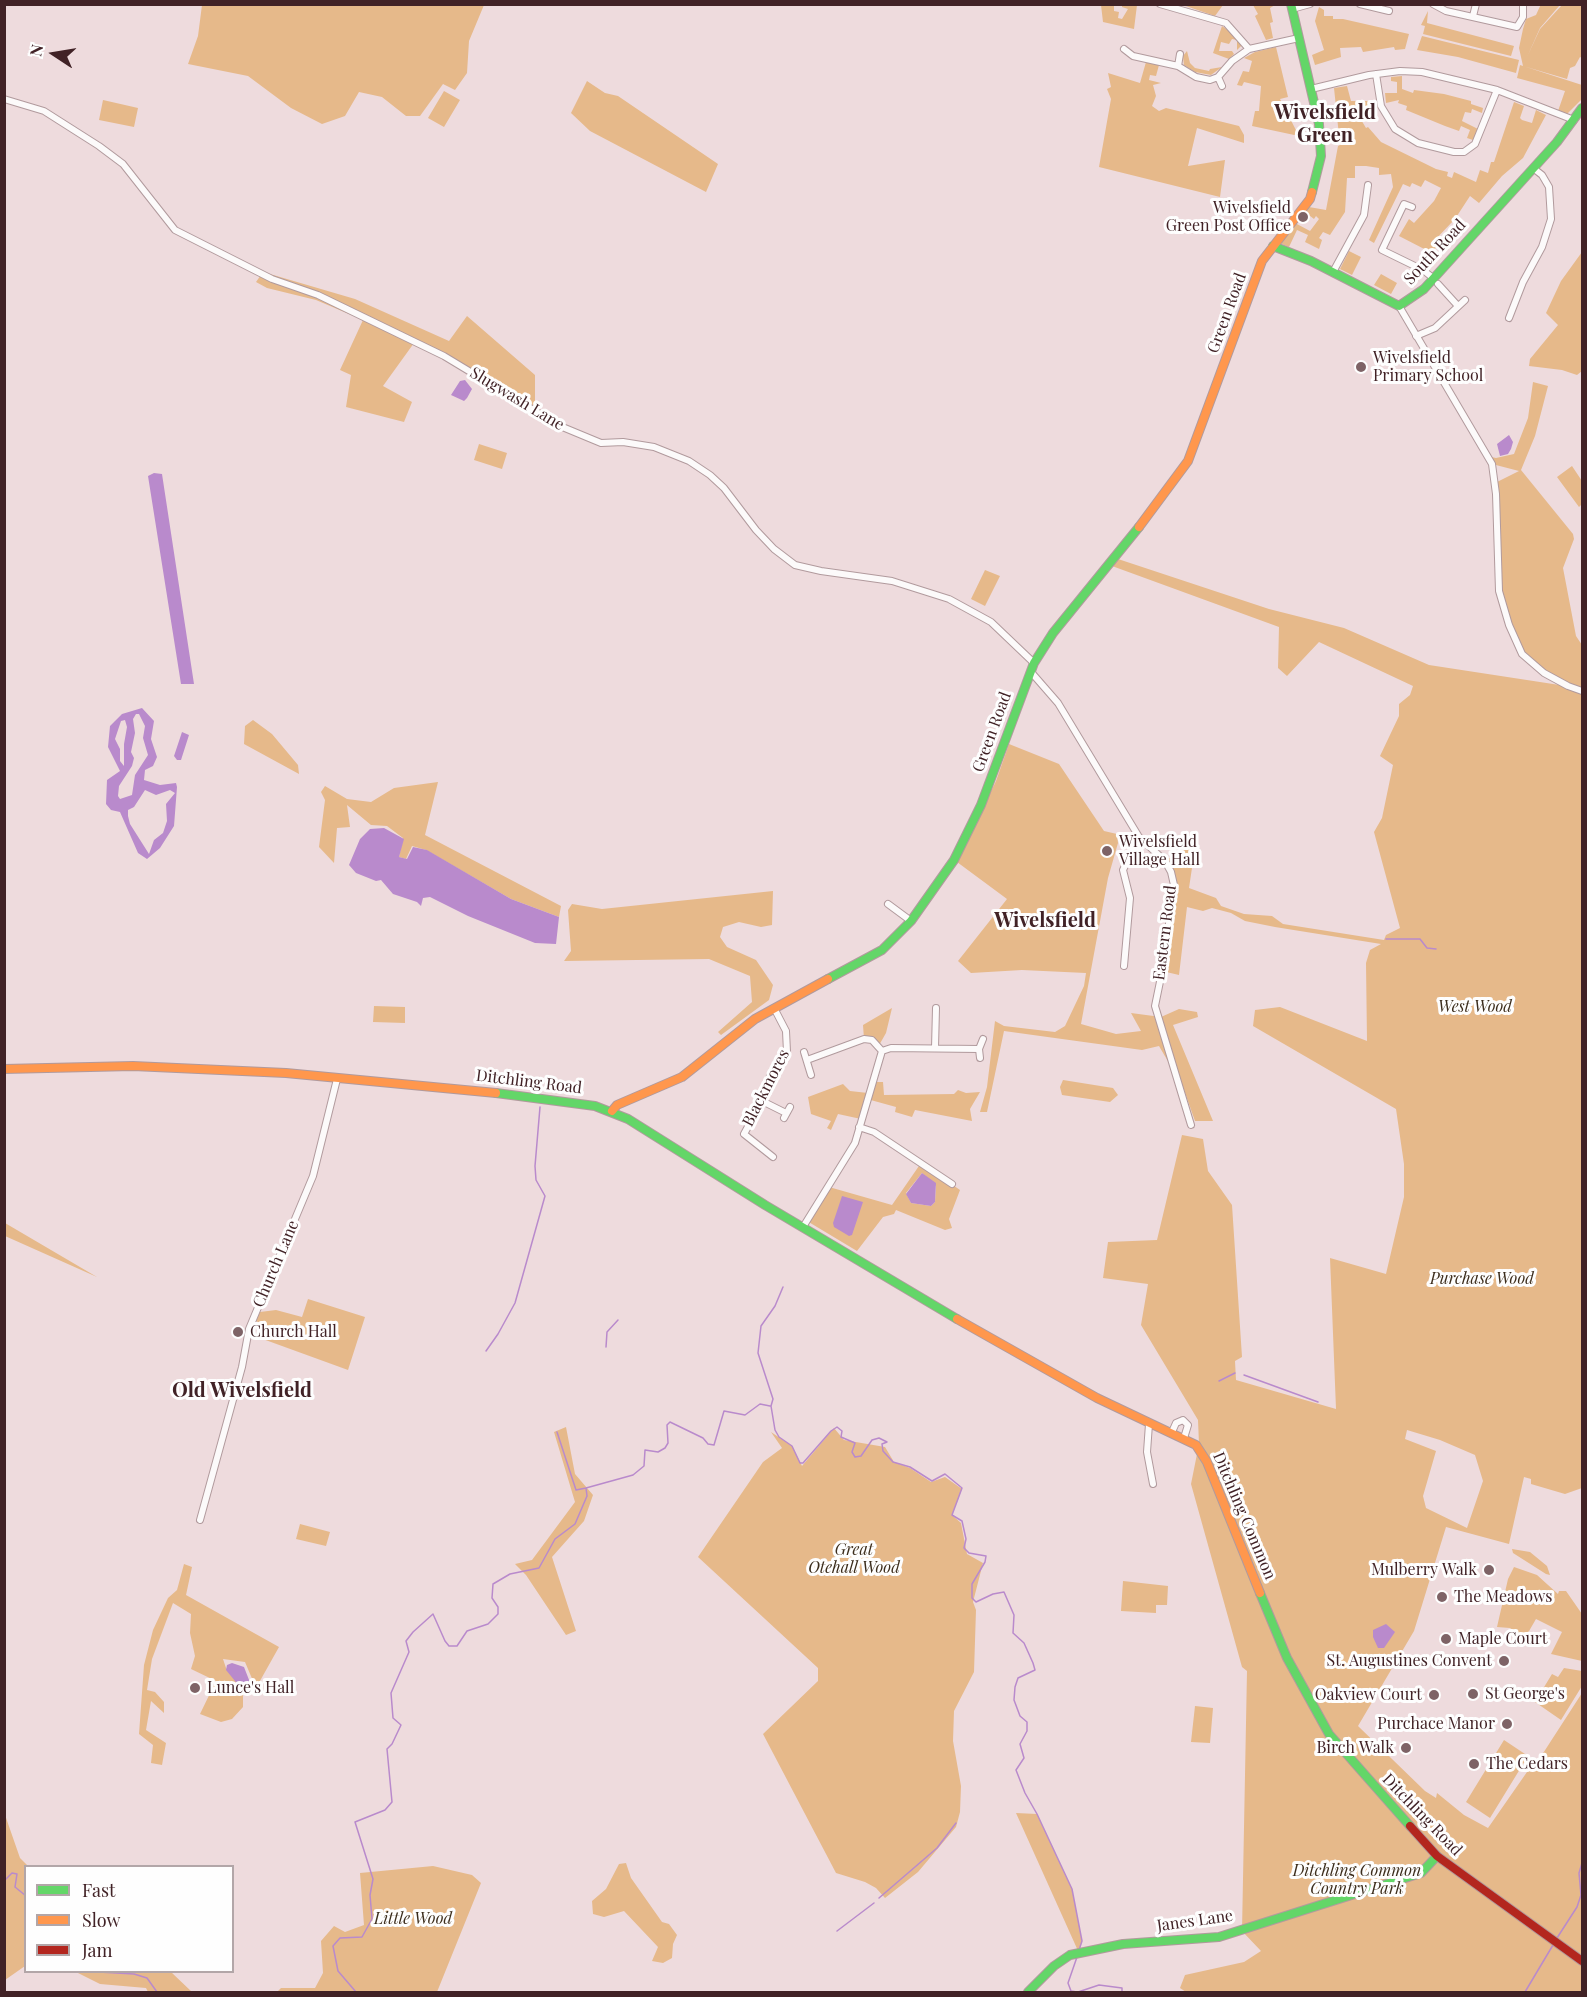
<!DOCTYPE html>
<html>
<head>
<meta charset="utf-8">
<style>
	body { margin:0 }
	#map { position:relative; width:1587px; height:1997px; overflow:hidden; background:#eedbdd; font-family:"Playfair Display",serif }
	canvas { display:block }
	.frame { position:absolute; inset:0; border:6px solid #412226; pointer-events:none }
	.legend { position:absolute; left:24px; top:1865px; width:210px; height:108px; box-sizing:border-box; background:#fefefe; border:2px solid #b2a6a8; margin:0; padding:8px 10px; list-style:none; font-size:18px; color:#412226 }
	.legend li { display:flex; align-items:center; gap:12px; height:30px }
	.legend b { width:30px; border:2px solid #b2a6a8 }
	.north { position:absolute; left:24px; top:24px; width:60px; height:60px; -webkit-text-stroke:4px #fefefe; paint-order:stroke; rotate:282deg; font-size:16px; font-weight:700; line-height:24px; text-align:center; color:#412226 }
	.north::after { content:''; display:block; margin:auto; width:21px; height:27px; background:#412226; clip-path:polygon(50% 0,100% 100%,50% 72%,0 100%) }
</style>
</head>
<body>
<div id="map">
<canvas width="1587" height="1997"></canvas>
<div class="frame"></div>
<ul class="legend">
<li><b style="height:8px;background:#63d668"></b>Fast</li>
<li><b style="height:8px;background:#ff974d"></b>Slow</li>
<li><b style="height:8px;background:#b3261e"></b>Jam</li>
</ul>
<div class="north">N</div>
</div>
<script>
const c = document.querySelector('canvas').getContext('2d');
c.lineJoin = 'round';
function fillPath(path, color) {
  c.fillStyle = color;
  c.fill(path, 'evenodd');
}
function shape(rows) {
  const path = new Path2D();
  for (const r of rows) {
    path.moveTo(r[0], r[1]);
    for (let i = 2; i < r.length; i += 2) path.lineTo(r[i], r[i + 1]);
  }
  return path;
}
function trace(path, color, width, dash) {
  c.strokeStyle = color;
  c.lineWidth = width;
  c.lineCap = dash ? 'butt' : 'round';
  c.setLineDash(dash || []);
  c.stroke(path);
}
function drawText(font, color, halo, rows, align = 'center') {
  c.font = font + ' "Playfair Display",serif';
  c.lineWidth = 6;
  c.setLineDash([]);
  c.textBaseline = 'middle';
  c.strokeStyle = halo;
  c.fillStyle = color;
  for (const [text, x, y, turn = 0] of rows) {
    c.save();
    c.translate(x, y);
    c.rotate((+turn || 0) * Math.PI / 180);
    c.textAlign = isNaN(turn) ? turn : align;
    if (halo) c.strokeText(text, 0, 0);
    c.fillText(text, 0, 0);
    c.restore();
  }
}
const green = shape([
	[1541,4,1560,5,1540,28,1527,57,1540,29,1562,5,1582,5,1582,58,1580,57,1575,66,1570,68,1567,79,1523,66,1519,48,1523,29,1526,19,1536,15],
	[202,5,202,4,484,5,469,41,467,73,455,90,443,84,420,116,406,116,382,97,359,92,345,116,322,124,291,108,248,76,188,64,198,36],
	[1101,5,1114,5,1114,11,1119,12,1118,18,1122,19,1128,9,1122,7,1122,5,1137,5,1134,29,1103,22],
	[1183,5,1183,4,1223,5,1215,16],
	[1253,5,1275,5,1270,8,1273,22,1270,23,1273,38,1266,40,1255,16,1258,14],
	[1319,7,1324,10,1324,16,1333,16,1333,19,1343,19,1409,34,1405,49,1395,50,1394,47,1363,52,1361,47,1340,48,1341,57,1315,65,1312,55,1324,50,1315,21],
	[1428,11,1427,23,1514,46,1511,56,1423,34,1425,26,1421,25],
	[1222,26,1235,35,1242,45,1237,50,1237,40,1232,39,1229,44,1221,42,1219,51,1232,51,1234,54,1229,59,1213,53],
	[1422,36,1519,60,1516,73,1458,57,1417,50],
	[1276,47,1288,97,1280,99,1299,136,1252,126,1255,111,1259,111,1261,86,1244,82,1242,86,1237,85,1243,71,1249,72,1252,61,1244,58,1255,52],
	[1187,51,1190,63,1195,68,1209,71,1210,69,1222,67,1211,75,1195,72,1184,65,1183,56],
	[1146,62,1159,65,1156,76,1150,75,1149,80,1161,83,1153,85,1156,96,1152,106,1159,111,1166,108,1239,126,1244,135,1244,143,1197,128,1188,166,1225,160,1220,197,1099,167,1111,99,1107,89,1111,87,1108,73,1140,83],
	[1520,65,1582,85,1582,99,1566,115,1558,111,1565,91,1517,78],
	[1402,76,1402,89,1413,93,1414,90,1444,94,1471,101,1471,104,1483,108,1482,113,1472,109,1471,113,1465,112,1462,121,1478,129,1473,140,1467,138,1470,130,1461,126,1459,131,1445,126,1406,110,1407,106,1398,103,1399,100,1386,103,1385,93,1397,93,1397,82,1391,81,1391,77],
	[587,81,605,93,618,96,718,164,706,192,590,131,571,113],
	[1347,86,1351,101,1376,101,1378,108,1352,115,1354,122,1360,118,1366,128,1368,127,1381,142,1436,169,1448,172,1447,176,1452,178,1454,172,1476,182,1480,170,1488,173,1491,162,1494,162,1514,102,1524,106,1520,118,1522,120,1532,123,1536,110,1546,115,1523,158,1502,176,1479,203,1470,196,1455,219,1433,242,1437,246,1432,253,1399,236,1409,219,1414,223,1434,201,1441,188,1425,180,1421,187,1412,183,1410,187,1403,184,1374,243,1369,240,1393,187,1391,174,1379,175,1379,168,1366,166,1355,166,1355,178,1347,178,1345,212,1330,235,1323,232,1319,238,1322,240,1319,249,1305,242,1308,235,1297,230,1289,247,1282,244,1282,239,1295,223,1310,231,1319,219,1316,216,1314,219,1305,212,1309,207,1326,210,1338,146,1340,145,1334,88],
	[444,91,460,100,444,127,428,118],
	[103,100,138,108,134,127,99,120],
	[1349,251,1361,257,1352,275,1340,269],
	[1582,252,1582,371,1577,375,1562,370,1529,366,1530,359,1558,325,1546,313,1561,281],
	[263,272,355,299,449,341,467,316,535,375,535,407,533,411,481,377,414,343,383,386,412,402,404,422,346,407,351,375,340,370,363,320,316,300,267,288,256,282],
	[1381,274,1397,283,1391,294,1374,285],
	[1533,382,1548,386,1535,436,1521,470,1573,534,1574,539,1563,568,1576,636,1582,645,1582,1488,1565,1494,1531,1484,1531,1479,1524,1477,1509,1544,1446,1527,1414,1631,1358,1726,1425,1791,1436,1798,1437,1793,1464,1815,1488,1828,1527,1772,1538,1761,1582,1693,1582,1992,1186,1992,1180,1988,1185,1975,1244,1962,1261,1951,1242,1931,1247,1671,1242,1667,1191,1484,1199,1444,1198,1420,1141,1325,1148,1284,1103,1278,1108,1242,1157,1240,1182,1135,1203,1139,1208,1171,1232,1205,1242,1357,1235,1361,1236,1380,1336,1409,1330,1258,1386,1274,1404,1197,1404,1164,1396,1109,1253,1026,1255,1010,1280,1007,1367,1041,1366,963,1370,950,1381,944,1275,927,1245,921,1231,913,1212,908,1203,911,1187,907,1179,975,1162,971,1174,885,1165,861,1196,841,1189,888,1216,898,1221,906,1244,914,1272,916,1283,924,1384,940,1386,935,1400,928,1374,832,1382,818,1393,765,1380,756,1399,716,1399,704,1410,695,1413,686,1319,642,1287,676,1278,668,1279,627,1112,566,1118,559,1269,609,1344,628,1429,665,1566,686,1522,654,1499,591,1495,483,1519,471,1492,464,1487,456,1496,458,1514,454,1528,418],
	[1407,1430,1440,1440,1475,1455,1483,1481,1467,1528,1426,1508,1423,1496,1436,1451,1405,1439],
	[479,444,507,453,502,469,474,460],
	[1572,466,1582,481,1582,504,1579,507,1557,477],
	[985,570,1000,576,985,606,971,599],
	[253,720,272,734,298,765,299,774,244,744,245,726],
	[1009,744,1059,764,1104,831,1117,834,1118,843,1108,878,1081,1024,1116,1034,1141,1031,1131,1013,1161,1017,1179,1009,1197,1012,1198,1017,1173,1025,1213,1121,1195,1121,1183,1087,1159,1046,1142,1050,1004,1031,987,1112,980,1112,987,1087,995,1021,1004,1026,1055,1032,1065,1026,1084,986,1086,973,1022,970,971,973,958,961,1007,899,957,862,996,781],
	[438,782,425,835,561,906,559,917,511,899,426,850,412,846,406,859,399,857,403,838,387,826,371,825,347,805,350,827,337,828,334,863,319,847,325,800,321,792,325,786,347,799,371,802,394,788],
	[773,891,772,925,761,927,739,922,723,927,720,937,727,947,756,960,773,985,769,1000,721,1035,718,1032,752,1002,750,976,709,959,564,961,571,951,568,910,572,904,602,909],
	[374,1006,405,1007,405,1023,373,1022],
	[892,1008,886,1033,878,1047,864,1039,863,1025],
	[1063,1080,1113,1088,1118,1095,1110,1102,1062,1095,1060,1087],
	[872,1082,883,1082,884,1095,954,1094,958,1090,966,1093,980,1092,970,1109,972,1121,915,1110,912,1117,895,1112,896,1107,867,1099,861,1119,838,1114,831,1130,827,1128,831,1121,811,1114,808,1097,843,1084,850,1091,868,1093],
	[921,1163,960,1190,949,1219,952,1228,945,1230,896,1210,894,1214,883,1217,857,1251,807,1221,829,1187,892,1205],
	[922,1173,936,1186,935,1202,931,1206,911,1203,906,1193],
	[5,1223,97,1277,5,1236],
	[308,1299,365,1317,348,1370,260,1338,264,1325,256,1321,260,1312,276,1310,302,1317],
	[566,1427,575,1474,593,1495,584,1521,552,1557,576,1631,566,1635,526,1575,515,1564,532,1560,575,1502,554,1432],
	[834,1428,844,1440,885,1447,894,1462,910,1468,931,1482,945,1477,962,1489,952,1515,961,1523,967,1554,983,1563,973,1602,976,1610,974,1672,954,1711,953,1741,961,1786,960,1812,956,1827,918,1872,885,1898,876,1888,865,1882,836,1873,763,1734,818,1681,818,1668,698,1557,763,1462,782,1448,771,1432,792,1446,802,1466],
	[300,1524,330,1532,326,1546,296,1539],
	[1512,1549,1530,1552,1547,1566,1550,1575,1546,1574,1513,1553],
	[184,1564,192,1567,186,1595,279,1647,256,1688,245,1662,223,1659,226,1668,243,1688,243,1707,232,1719,221,1722,200,1714,216,1681,191,1669,195,1656,190,1633,191,1614,173,1603,152,1659,147,1690,155,1692,164,1702,164,1713,151,1701,146,1730,166,1743,162,1765,151,1763,153,1745,139,1734,144,1665,153,1630,168,1598,177,1590],
	[1514,1567,1537,1575,1558,1594,1559,1591,1566,1591,1582,1614,1582,1661,1551,1654,1562,1632,1536,1619,1525,1638,1510,1628,1497,1627,1508,1579],
	[1123,1581,1168,1586,1167,1605,1156,1605,1156,1613,1121,1611],
	[1564,1668,1582,1671,1582,1686,1561,1720,1535,1702,1552,1674,1558,1677],
	[1195,1706,1213,1708,1210,1743,1191,1742],
	[1504,1740,1528,1756,1490,1818,1466,1802],
	[4,1812,20,1858,28,1866,26,1866,25,1966,5,1980],
	[1016,1813,1037,1814,1072,1889,1082,1941,1079,1953],
	[626,1863,631,1878,662,1922,669,1924,677,1935,673,1944,672,1958,663,1963,652,1961,658,1947,624,1911,604,1917,593,1914,592,1901,606,1889,619,1864],
	[433,1866,472,1875,481,1883,437,1992,277,1992,281,1988,315,1988,323,1973,321,1941,334,1926,345,1932,364,1925,360,1873],
	[76,1972,171,1972,192,1992,148,1992,146,1988,100,1984]
]);
const water = shape([
	[465,380,472,389,467,398,464,401,451,395,460,381],
	[1509,435,1513,442,1511,449,1508,454,1500,456,1497,444],
	[154,473,162,474,194,684,181,684,148,476],
	[142,708,154,721,151,739,157,757,153,766,145,770,144,780,160,785,176,783,177,787,174,826,160,848,147,859,138,853,120,812,111,810,106,804,107,780,120,771,108,747,110,726,122,714],
	[136,714,139,714,145,726,143,738,148,755,135,775,132,795,120,799,118,796,119,786,132,766,134,758,131,752,135,733,133,719],
	[125,720,127,727,124,744,124,766,120,761,120,749,115,739,121,721],
	[145,790,156,795,170,790,175,793,166,804,167,821,163,833,154,840,149,854,130,824,128,816,128,810,134,807],
	[182,732,189,735,181,760,177,760,174,756],
	[384,828,404,839,399,857,407,859,413,847,427,850,511,899,559,917,556,944,535,943,468,916,430,897,423,898,421,906,417,902,393,894,381,880,376,881,356,873,349,865,360,839,370,829],
	[922,1173,936,1183,935,1202,931,1206,911,1203,906,1194],
	[842,1196,863,1202,852,1235,849,1236,834,1227,833,1223],
	[1386,1624,1395,1632,1384,1648,1378,1648,1373,1637,1373,1630],
	[232,1663,244,1667,251,1685,249,1691,244,1692,226,1670,227,1665]
]);
const stream = shape([
	[1386,939,1420,939,1427,948,1436,949],
	[783,1287,775,1306,761,1326,758,1353,773,1399,771,1406,775,1430,779,1437,792,1446,800,1463,803,1463,831,1431,837,1427,842,1431,841,1437,855,1443,852,1452,855,1457,861,1456,872,1440,879,1438,887,1442,882,1444,883,1451,893,1462,910,1467,932,1481,945,1474,962,1488,952,1515,962,1521,966,1539,964,1548,969,1553,986,1556,985,1562,972,1584,972,1598,976,1602,993,1594,1004,1592,1014,1615,1013,1633,1024,1643,1033,1663,1035,1670,1018,1678,1015,1687,1014,1700,1020,1716,1027,1722,1027,1731,1020,1744,1024,1758,1016,1770,1025,1793,1037,1814,1072,1889,1082,1941,1079,1950],
	[606,1347,607,1332,618,1320],
	[486,1351,498,1334,515,1303,545,1196,536,1180,535,1166,540,1107],
	[1244,1375,1318,1402],
	[1219,1381,1235,1373],
	[557,1432,576,1490,586,1488],
	[4,1881,12,1873,17,1874,15,1887,26,1896],
	[879,1898,937,1848,956,1823],
	[837,1931,874,1903],
	[1557,1938,1577,1907,1581,1895,1579,1873,1582,1863],
	[99,1972,134,1974,147,1978,157,1992],
	[356,1992,338,1971,333,1946,340,1938,362,1937,372,1919,370,1895,373,1879,355,1822,385,1810,392,1802,387,1749,392,1744,401,1725,393,1718,391,1693,409,1652,406,1641,413,1632,433,1614,445,1641,449,1646,457,1646,467,1631,488,1624,498,1614,498,1607,492,1598,493,1584,510,1574,539,1568,555,1539,575,1524,587,1496,586,1488,633,1475,644,1466,645,1450,658,1452,665,1448,668,1443,667,1425,670,1422,703,1438,708,1444,714,1445,724,1411,745,1415,760,1404,770,1406],
	[1077,1992,1071,1991,1068,1983,1077,1957],
	[1078,1992,1099,1985,1122,1988,1122,1992],
	[1525,1992,1553,1945]
]);
const street = shape([
	[1160,4,1226,23,1249,49],
	[1360,4,1389,11],
	[1433,4,1446,11,1517,27,1523,17,1523,4],
	[1292,9,1310,4],
	[1473,16,1476,4],
	[1124,49,1133,56,1178,66,1196,77,1210,80,1218,77,1232,61,1249,49,1299,38],
	[1178,66,1180,54],
	[1376,74,1381,106,1395,129,1418,143,1454,152,1464,152,1475,144,1497,90],
	[1218,77,1222,86],
	[1311,89,1369,75,1400,71,1422,72,1497,90,1574,120],
	[4,99,44,111,99,146,123,164,175,230,272,279,318,295,444,356,560,426,601,443,623,442,654,447,689,461,710,475,724,488,756,530,774,549,795,565,821,571,892,581,949,599,991,622,1034,663],
	[1412,207,1404,204,1382,250,1423,270,1433,278],
	[1333,272,1364,215,1368,185],
	[1438,284,1458,306],
	[1399,306,1492,464,1496,494,1499,591,1509,625,1522,654,1544,673,1568,686,1582,691],
	[1509,318,1523,282,1542,247,1551,219,1549,187,1542,175,1533,168],
	[1416,336,1435,328,1465,300],
	[1031,672,1058,703,1139,837,1165,861,1171,872,1174,885,1171,909,1163,967,1155,1006,1191,1125],
	[888,904,911,921],
	[1124,966,1130,898,1123,870,1139,837],
	[935,1048,936,1008],
	[804,1052,811,1075],
	[980,1058,979,1049,983,1039],
	[807,1060,864,1039,872,1040,882,1051,891,1048,979,1049],
	[762,1101,786,1113],
	[784,1118,790,1107],
	[859,1127,874,1132,952,1184],
	[773,1157,744,1134,762,1101,770,1076,787,1052,786,1031,774,1008],
	[803,1227,855,1143,882,1051],
	[1149,1424,1147,1452,1153,1484],
	[1172,1432,1176,1423,1183,1420,1188,1425,1184,1438],
	[200,1520,242,1367,249,1329,313,1176,337,1079]
]);
const fast = shape([
	[1291,4,1319,124,1321,156,1312,192],
	[1273,246,1311,261,1399,306,1424,289,1557,142,1582,108],
	[828,979,882,950,911,921,954,860,981,805,1034,663,1053,633,1139,527],
	[496,1093,595,1106,628,1119,765,1205,957,1319],
	[1260,1593,1287,1658,1329,1734,1410,1826],
	[1028,1992,1054,1966,1070,1955,1123,1944,1219,1937,1421,1873,1437,1856]
]);
const slow = shape([
	[1139,527,1188,461,1262,261,1310,199,1312,192],
	[4,1069,133,1066,286,1073,496,1093],
	[612,1111,617,1105,682,1077,755,1019,828,979],
	[957,1319,1097,1398,1196,1445,1207,1462,1260,1593]
]);
const jam = shape([
	[1410,1826,1437,1856,1582,1961]
]);
const markers = [
	[1303,217,6,"#7e6366"],
	[1361,367,6,"#7e6366"],
	[1107,851,6,"#7e6366"],
	[238,1332,6,"#7e6366"],
	[1489,1570,6,"#7e6366"],
	[1442,1597,6,"#7e6366"],
	[1446,1639,6,"#7e6366"],
	[1504,1661,6,"#7e6366"],
	[195,1688,6,"#7e6366"],
	[1473,1694,6,"#7e6366"],
	[1434,1695,6,"#7e6366"],
	[1507,1724,6,"#7e6366"],
	[1406,1748,6,"#7e6366"],
	[1474,1764,6,"#7e6366"]
];
const poiNames = [
	["Wivelsfield",1291,208,"right"],
	["Green Post Office",1291,226,"right"],
	["Wivelsfield",1373,358],
	["Primary School",1373,376],
	["Wivelsfield",1119,842],
	["Village Hall",1119,860],
	["Church Hall",250,1332],
	["Mulberry Walk",1477,1570,"right"],
	["The Meadows",1454,1597],
	["Maple Court",1458,1639],
	["St. Augustines Convent",1492,1661,"right"],
	["Lunce's Hall",207,1688],
	["St George's",1485,1694],
	["Oakview Court",1422,1695,"right"],
	["Purchace Manor",1495,1724,"right"],
	["Birch Walk",1394,1748,"right"],
	["The Cedars",1486,1764]
];
const streetNames = [
	["South Road",1435,252,-47],
	["Green Road",1227,313,-70],
	["Slugwash Lane",517,399,31],
	["Green Road",992,732,-70],
	["Eastern Road",1165,933,-83],
	["Ditchling Road",529,1082,7],
	["Blackmores",766,1088,-63],
	["Church Lane",276,1264,-67],
	["Ditchling Common",1244,1516,67],
	["Ditchling Road",1422,1815,46],
	["Janes Lane",1195,1921,-8]
];
const parkNames = [
	["West Wood",1475,1007],
	["Purchase Wood",1482,1279],
	["Great",854,1550],
	["Otehall Wood",854,1568],
	["Ditchling Common",1357,1871],
	["Country Park",1357,1889],
	["Little Wood",413,1919]
];
const quarterNames = [
	["Wivelsfield",1325,113],
	["Green",1325,136],
	["Wivelsfield",1045,921],
	["Old Wivelsfield",242,1391]
];
fillPath(green, '#e6b98a');
fillPath(water, '#b98acc');
trace(stream, '#b98acc', 1.5);
trace(street, '#b19a9d', 8);
trace(fast, '#b19a9d', 10);
trace(slow, '#b19a9d', 10);
trace(jam, '#b19a9d', 10);
trace(street, '#fcfafa', 6);
trace(fast, '#63d668', 8);
trace(slow, '#ff974d', 8);
trace(jam, '#b3261e', 8);
for (const [x, y, r, color] of markers) {
  const dot = new Path2D();
  dot.arc(x, y, r, 0, 2 * Math.PI);
  c.fillStyle = color;
  c.fill(dot);
  trace(dot, '#fefefe', 2);
}
drawText('16px', '#412226', '#fefefe', poiNames, 'left');
drawText('16px', '#412226', '#fefefe', streetNames);
drawText('italic 16px', '#3c2d1c', '#fefefe', parkNames);
drawText('bold 20px', '#412226', '#fefefe', quarterNames);
</script>
</body>
</html>
